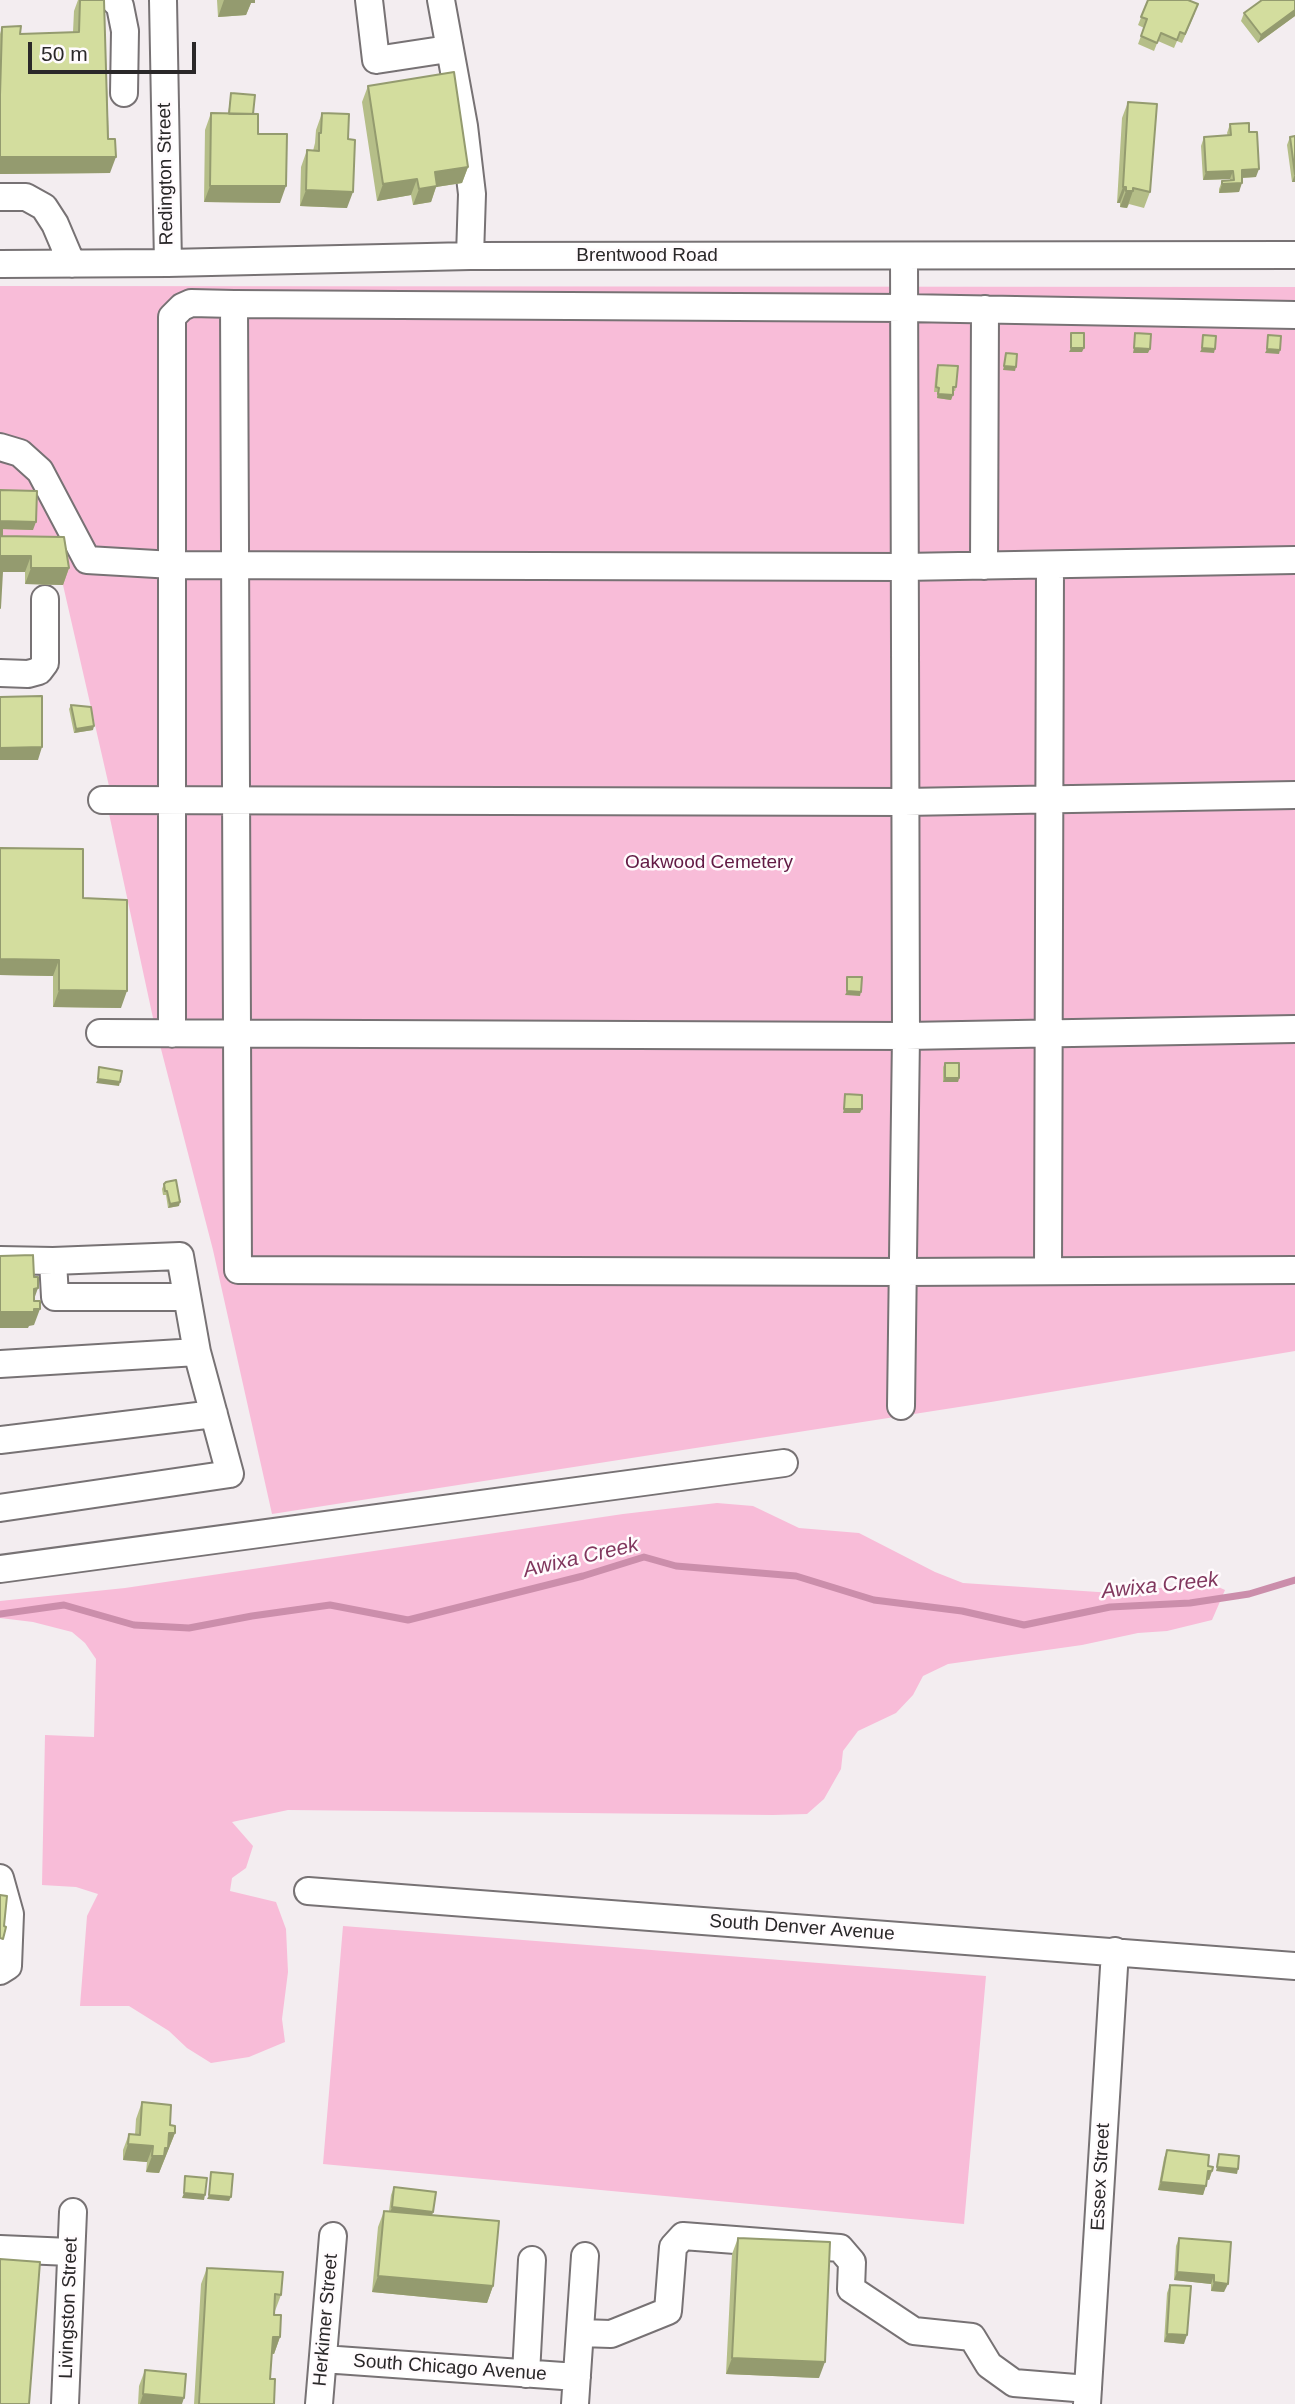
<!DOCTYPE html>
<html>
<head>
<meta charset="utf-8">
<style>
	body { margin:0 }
	#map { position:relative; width:1295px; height:2404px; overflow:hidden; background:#f3edf0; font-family:Helvetica,sans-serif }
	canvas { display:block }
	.scale { position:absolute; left:28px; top:42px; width:168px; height:32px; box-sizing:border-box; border:4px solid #2a2829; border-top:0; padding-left:9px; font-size:21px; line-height:24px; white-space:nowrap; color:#2a2829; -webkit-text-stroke:5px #fffbfd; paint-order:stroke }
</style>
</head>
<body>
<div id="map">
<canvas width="1295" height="2404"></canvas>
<div class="scale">50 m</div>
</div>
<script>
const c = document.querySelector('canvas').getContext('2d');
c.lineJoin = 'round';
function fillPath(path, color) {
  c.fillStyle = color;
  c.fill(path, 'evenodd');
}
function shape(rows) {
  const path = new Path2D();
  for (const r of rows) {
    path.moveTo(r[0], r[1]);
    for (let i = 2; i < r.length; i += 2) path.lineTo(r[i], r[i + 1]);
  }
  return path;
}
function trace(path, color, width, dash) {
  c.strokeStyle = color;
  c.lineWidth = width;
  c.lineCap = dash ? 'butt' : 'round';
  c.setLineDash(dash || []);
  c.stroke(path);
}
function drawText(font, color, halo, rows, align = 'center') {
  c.font = font + ' Helvetica,sans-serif';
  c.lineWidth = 5;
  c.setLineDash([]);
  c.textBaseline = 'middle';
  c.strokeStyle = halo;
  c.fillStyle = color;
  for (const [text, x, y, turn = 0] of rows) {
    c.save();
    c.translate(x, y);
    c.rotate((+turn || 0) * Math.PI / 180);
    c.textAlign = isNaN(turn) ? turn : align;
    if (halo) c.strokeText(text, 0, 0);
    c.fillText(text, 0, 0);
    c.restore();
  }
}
const green = shape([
	[0,286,1295,287,1295,1351,991,1402,272,1514,213,1250,153,1018,108,809,114,808,63,585,59,554,0,552],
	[717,1503,753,1506,799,1528,859,1533,935,1572,963,1583,1128,1594,1203,1580,1225,1590,1212,1620,1167,1631,1138,1633,1082,1645,948,1664,923,1676,913,1695,896,1713,858,1731,843,1751,841,1769,824,1799,807,1814,773,1815,288,1810,232,1822,253,1846,246,1868,232,1878,230,1891,276,1902,286,1929,288,1972,282,2019,285,2042,249,2057,211,2063,187,2048,169,2031,129,2006,80,2006,87,1916,98,1894,76,1887,42,1885,45,1735,94,1737,96,1659,85,1643,72,1632,33,1622,0,1618,0,1601,125,1588,623,1514],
	[343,1926,986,1976,964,2224,323,2164]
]);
const stream = shape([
	[0,1614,64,1605,134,1625,189,1628,252,1616,330,1605,408,1620,583,1576,644,1557,676,1566,796,1576,874,1600,962,1611,1024,1625,1110,1607,1190,1603,1249,1594,1295,1580]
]);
const minor = shape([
	[114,0,120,6,125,31,124,93],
	[163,0,168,263],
	[369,0,376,60,448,49],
	[441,0,464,126,472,194,470,256],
	[0,197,26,197,44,207,55,224,72,264],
	[0,264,168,263,470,256,1295,255],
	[234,304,238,1270,903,1272,1295,1270],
	[0,447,20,453,40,471,87,560,173,565,903,567,1295,560],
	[984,566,985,309],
	[0,673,28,674,39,671,45,663,45,599],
	[102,800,905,802,1295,795],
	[100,1033,906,1036,1295,1029],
	[172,1034,172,317,182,307,191,303,234,304,904,308,1295,315],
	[0,1260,53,1261,180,1256,197,1352,230,1474,0,1508],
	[53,1261,55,1297,186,1297],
	[1048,1271,1050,565],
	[0,1364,197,1352],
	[901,1406,906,1036,904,256],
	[0,1440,214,1414],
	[0,1569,784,1463],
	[0,1878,10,1914,8,1966,0,1971],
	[308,1891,1295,1966],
	[0,2249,70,2252],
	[580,2333,611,2334,668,2311,673,2247,683,2236,840,2248,852,2262,851,2289,914,2331,972,2337,989,2365,1014,2383,1088,2389],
	[323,2359,577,2377],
	[526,2374,532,2260],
	[65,2404,73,2212],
	[319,2404,333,2236],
	[575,2404,585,2256],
	[1087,2404,1115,1951]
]);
const wall = shape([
	[78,0,104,0,110,173,0,174,0,34,2,27,20,34,73,32,74,11],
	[217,0,255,0,255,3,251,3,246,15,218,17],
	[1148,0,1195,13,1182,43,1177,41,1174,48,1158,41,1154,51,1138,44,1144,28,1138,25],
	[1295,0,1295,16,1258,43,1241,21,1244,13],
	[368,86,468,167,462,183,436,187,431,202,413,205,411,195,377,201,362,102],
	[231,93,253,114,258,134,280,203,204,202,205,130,211,113,228,114],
	[1128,102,1150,192,1144,208,1129,204,1127,208,1120,207,1120,203,1117,203,1122,118],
	[322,113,347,208,300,206,301,167,307,150,313,151,315,143,316,130],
	[1230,124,1249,132,1256,177,1242,178,1239,192,1219,193,1219,189,1222,181,1230,180,1230,179,1203,180,1201,146,1204,137,1228,136,1227,133],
	[1295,136,1295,182,1292,182,1287,145,1290,137],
	[938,365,956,387,955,391,953,391,951,400,937,398,937,392,934,392,936,369],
	[0,490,33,530,2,529,2,536,69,568,63,585,25,584,25,572,0,572],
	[71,705,93,730,74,733,69,709],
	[83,898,121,1008,53,1007,53,976,0,975],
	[945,1063,959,1078,958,1082,943,1082,943,1067],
	[164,1184,179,1206,168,1208,166,1195,163,1195,162,1189],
	[142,2102,170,2125,175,2133,159,2173,146,2172,147,2162,123,2160,123,2150,129,2134,135,2135,136,2119],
	[1167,2150,1208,2166,1212,2171,1209,2180,1207,2179,1203,2195,1158,2190,1164,2158],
	[394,2187,433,2212,432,2215,493,2286,487,2303,372,2292,378,2227,384,2211,389,2211,391,2195],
	[738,2238,819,2378,726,2374,732,2254],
	[1179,2238,1231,2242,1224,2292,1211,2291,1211,2284,1174,2280,1176,2246],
	[207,2268,281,2295,275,2311,274,2311,274,2315,280,2337,274,2354,272,2353,270,2379,274,2404,194,2404,201,2284],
	[1170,2285,1184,2344,1164,2342,1167,2293],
	[145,2370,182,2404,138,2404,139,2386]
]);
const shadedWall = shape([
	[224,0,255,0,255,3,251,3,246,15,218,17],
	[1295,10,1295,16,1258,43,1261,35],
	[0,157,116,157,110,173,0,174],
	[468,167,462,183,436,187,431,202,413,205,419,189,435,172],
	[1259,169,1256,177,1239,178,1242,170],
	[1233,171,1230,179,1203,180,1206,172],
	[1295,174,1295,182,1292,182],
	[417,179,411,195,377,201,383,184],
	[1242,183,1239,192,1219,193,1222,184],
	[210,186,286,186,280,203,204,202],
	[1123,187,1126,187,1120,203,1117,203],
	[306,190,353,192,347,208,300,206],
	[1126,191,1133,191,1127,208,1120,207],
	[1071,348,1084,348,1082,352,1069,352],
	[1134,348,1150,349,1148,353,1133,353],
	[1202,348,1215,349,1214,353,1200,352],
	[1267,349,1280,350,1279,354,1265,353],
	[1004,366,1016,367,1015,371,1003,370],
	[938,394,953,395,951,400,937,398],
	[0,521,36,522,33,530,0,529],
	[0,556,31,556,25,572,0,572],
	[31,568,69,568,63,585,25,584],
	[94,726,93,730,74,733,76,729],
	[42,747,38,760,0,760,0,748],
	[0,959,59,960,53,976,0,975],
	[59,990,127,991,121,1008,53,1007],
	[847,991,861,992,860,996,845,995],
	[945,1078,959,1078,958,1082,943,1082],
	[98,1079,120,1082,119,1086,96,1083],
	[844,1109,862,1109,860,1113,843,1113],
	[180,1202,179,1206,168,1208,170,1204],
	[38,1288,32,1305,34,1289],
	[40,1309,34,1325,29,1326,28,1328,0,1328,0,1312],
	[169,2133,175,2133,159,2173,146,2172,152,2156],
	[128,2144,153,2146,147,2162,123,2160],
	[1217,2167,1238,2169,1237,2174,1216,2171],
	[1208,2171,1212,2171,1209,2180,1205,2179],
	[1161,2182,1206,2186,1203,2195,1158,2190],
	[184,2193,205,2195,204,2200,182,2198],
	[209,2195,231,2197,229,2201,207,2199],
	[392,2207,433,2212,430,2221,389,2216],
	[1177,2272,1214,2275,1211,2284,1174,2280],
	[378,2276,493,2286,487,2303,372,2292],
	[1214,2282,1228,2284,1224,2292,1211,2291],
	[1167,2334,1187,2335,1184,2344,1164,2342],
	[273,2337,280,2337,274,2354,267,2353],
	[732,2358,825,2362,819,2378,726,2374],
	[143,2394,184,2398,182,2404,140,2404]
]);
const building = shape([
	[80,0,104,0,108,139,115,139,116,157,0,157,0,95,2,27,21,26,20,34,79,32,80,0],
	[1148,0,1188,0,1198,4,1185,34,1180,32,1177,40,1161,33,1157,43,1141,36,1147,19,1141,17,1148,0],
	[1262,0,1295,0,1295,10,1261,35,1244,13,1262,0],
	[454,72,468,167,435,172,437,186,419,189,417,179,383,184,368,86,454,72],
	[231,93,255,95,253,114,229,114,231,93],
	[1128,102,1157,104,1150,192,1133,188,1133,191,1126,191,1126,187,1123,187,1128,102],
	[211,113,258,114,258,134,287,134,286,186,210,186,211,113],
	[322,113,349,114,348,139,355,140,353,192,306,190,307,150,319,151,319,133,321,133,322,113],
	[1249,123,1249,132,1257,132,1259,169,1242,170,1242,183,1222,184,1222,181,1234,180,1233,171,1206,172,1204,137,1231,135,1230,124,1249,123],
	[1295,136,1295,174,1290,137,1295,136],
	[1071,333,1084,333,1084,348,1071,348,1071,333],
	[1135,333,1151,334,1150,349,1134,348,1135,333],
	[1203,335,1216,336,1215,349,1202,348,1203,335],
	[1268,335,1281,336,1280,350,1267,349,1268,335],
	[1006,353,1017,354,1016,367,1004,366,1006,353],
	[938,365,958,366,956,387,953,387,953,395,938,394,939,388,936,387,938,365],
	[0,490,37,491,36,522,0,521,0,490],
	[0,526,2,526,2,536,0,536,0,526],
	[0,536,64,537,69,568,31,568,31,556,0,556,0,536],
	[0,572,2,572,0,608,0,572],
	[42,696,42,747,0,748,0,697,42,696],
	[71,705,91,707,94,726,76,729,71,705],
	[0,848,83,849,83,898,127,900,127,991,59,990,59,960,0,959,0,848],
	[847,977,862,977,861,992,847,991,847,977],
	[945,1063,959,1063,959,1078,945,1078,945,1063],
	[99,1067,122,1071,120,1082,98,1079,99,1067],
	[845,1094,862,1095,862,1109,844,1109,845,1094],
	[176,1180,180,1202,170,1204,167,1191,165,1191,164,1184,166,1182,176,1180],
	[33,1255,34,1277,38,1277,38,1288,34,1289,34,1301,40,1301,40,1309,34,1309,34,1312,0,1312,0,1256,33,1255],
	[0,1895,7,1896,4,1926,6,1927,3,1939,0,1938,0,1895],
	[142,2102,171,2105,170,2125,175,2126,175,2133,169,2133,168,2148,165,2148,164,2156,152,2156,153,2146,128,2144,129,2134,140,2135,142,2102],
	[1167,2150,1209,2155,1208,2166,1213,2167,1212,2171,1208,2171,1206,2186,1161,2182,1167,2150],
	[1219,2154,1239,2156,1238,2169,1217,2167,1219,2154],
	[211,2172,233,2174,231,2197,209,2195,211,2172],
	[185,2176,207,2178,205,2195,184,2193,185,2176],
	[394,2187,436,2192,433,2212,392,2207,394,2187],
	[384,2211,499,2221,493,2286,378,2276,384,2211],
	[738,2238,830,2242,825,2362,732,2358,738,2238],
	[1179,2238,1231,2242,1228,2284,1214,2282,1214,2275,1177,2272,1179,2238],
	[0,2259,40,2262,29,2404,0,2404,0,2259],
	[207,2268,283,2272,281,2295,275,2294,274,2315,281,2315,280,2337,273,2337,270,2379,275,2379,274,2404,199,2404,207,2268],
	[1170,2285,1191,2286,1187,2335,1167,2334,1170,2285],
	[145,2370,186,2374,184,2398,143,2394,145,2370]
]);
const streetNames = [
	["Redington Street",166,174,-91],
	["Brentwood Road",647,256],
	["South Denver Avenue",802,1928,4],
	["Essex Street",1101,2177,-87],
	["Livingston Street",69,2308,-88],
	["Herkimer Street",326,2320,-85],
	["South Chicago Avenue",450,2368,4]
];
const parkNames = [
	["Oakwood Cemetery",709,863]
];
const waterNames = [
	["Awixa Creek",581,1558,-13],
	["Awixa Creek",1160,1586,-6]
];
fillPath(green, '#f8bcd8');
trace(stream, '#cb8eab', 7);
trace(minor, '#777274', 30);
trace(minor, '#fff', 26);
fillPath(wall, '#b5be88');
fillPath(shadedWall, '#949b6f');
fillPath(building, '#d3dd9e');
trace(building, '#949b6f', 2);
drawText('19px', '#2a2829', '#fffbfd', streetNames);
drawText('19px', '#611943', '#fffbfd', parkNames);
drawText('italic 21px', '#81375e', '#fffbfd', waterNames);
</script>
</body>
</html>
